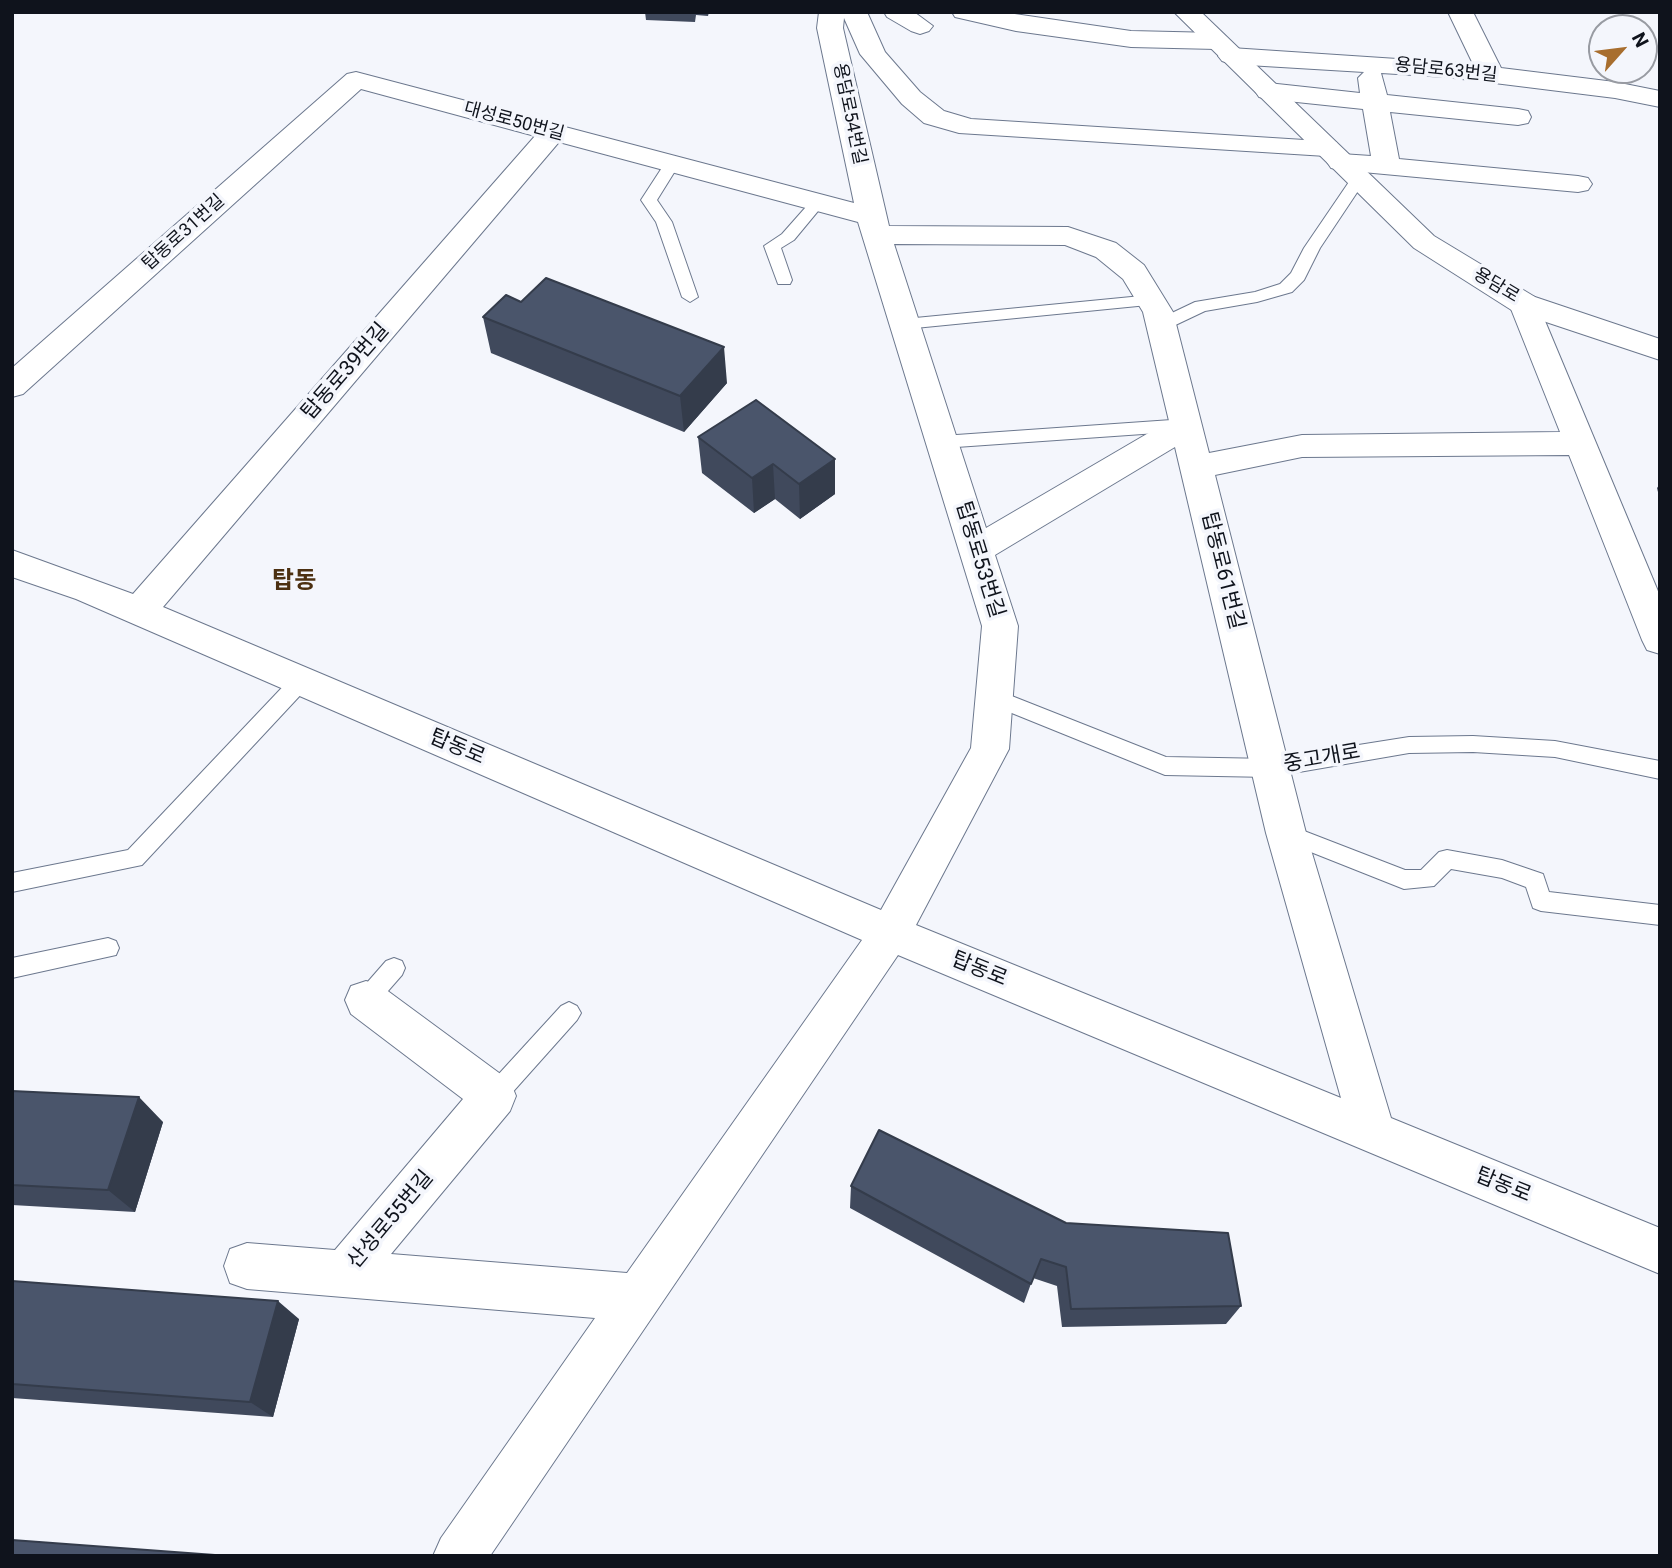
<!DOCTYPE html>
<html>
<head>
<meta charset="utf-8">
<style>
	body { margin:0 }
	#map { position:relative; width:1672px; height:1568px; overflow:hidden; background:#f4f6fc; font-family:Roboto,sans-serif }
	canvas { display:block }
	.frame { position:absolute; inset:0; border:14px solid #0f131c; pointer-events:none }
	.north { position:absolute; left:1588px; top:14px; width:70px; height:70px; box-sizing:border-box; background:#f4f6fc; border:2px solid #989ba2; border-radius:50%; rotate:62deg; font-size:19px; font-weight:700; line-height:28px; text-align:center; color:#0f131c }
	.north::after { content:''; display:block; margin:auto; width:24px; height:32px; background:#a86e2e; clip-path:polygon(50% 0,100% 100%,50% 72%,0 100%) }
</style>
</head>
<body>
<div id="map">
<canvas width="1672" height="1568"></canvas>
<div class="frame"></div>
<div class="north">N</div>
</div>
<script>
const c = document.querySelector('canvas').getContext('2d');
c.lineJoin = 'round';
function shape(rows) {
  const path = new Path2D();
  for (const r of rows) {
    path.moveTo(r[0], r[1]);
    for (let i = 2; i < r.length; i += 2) path.lineTo(r[i], r[i + 1]);
  }
  return path;
}
function trace(path, color, width, dash) {
  c.strokeStyle = color;
  c.lineWidth = width;
  c.lineCap = dash ? 'butt' : 'round';
  c.setLineDash(dash || []);
  c.stroke(path);
}
function fillPath(path, color) {
  c.fillStyle = color;
  c.fill(path, 'evenodd');
}
function drawText(font, color, halo, rows, align = 'center') {
  c.font = font + ' Roboto,"Noto Sans KR",sans-serif';
  c.lineWidth = 7;
  c.setLineDash([]);
  c.textBaseline = 'middle';
  c.strokeStyle = halo;
  c.fillStyle = color;
  for (const [text, x, y, turn = 0] of rows) {
    c.save();
    c.translate(x, y);
    c.rotate((+turn || 0) * Math.PI / 180);
    c.textAlign = isNaN(turn) ? turn : align;
    if (halo) c.strokeText(text, 0, 0);
    c.fillText(text, 0, 0);
    c.restore();
  }
}
const service = shape([
	[672,158,680,163,657,200,672,222,698,297,690,302,682,297,656,222,641,200,667,160,672,158],
	[1358,174,1366,179,1320,248,1304,280,1292,292,1257,302,1205,311,1167,329,1155,329,1153,325,1155,321,1195,302,1255,292,1280,284,1291,273,1304,248,1353,176,1358,174],
	[818,197,826,202,823,205,794,240,781,248,792,280,790,284,778,284,764,246,782,234,813,199,818,197],
	[1152,295,1160,300,1158,304,905,329,897,324,905,319,1152,295],
	[1186,419,1195,425,1186,431,942,448,936,446,933,442,936,438,942,436,1186,419],
	[300,674,307,676,310,682,307,688,142,865,12,892,12,873,128,850,293,676,300,674],
	[994,689,1166,757,1270,759,1409,737,1473,736,1555,741,1660,761,1660,779,1555,757,1473,752,1409,753,1270,777,1165,775,987,703,984,697,987,691,994,689],
	[1286,824,1405,870,1421,870,1439,852,1447,850,1502,860,1543,874,1549,892,1660,905,1660,925,1541,911,1533,908,1526,887,1502,878,1451,869,1434,886,1404,889,1278,839,1275,833,1278,827,1286,824],
	[108,938,116,941,119,948,116,955,12,978,12,958,108,938],
	[394,958,402,961,405,968,402,975,374,1007,366,1010,358,1007,354,1000,358,993,386,961,394,958],
	[569,1002,577,1006,581,1013,577,1020,502,1104,494,1107,486,1104,482,1096,486,1088,561,1006,569,1002]
]);
const minor = shape([
	[819,12,867,12,885,52,920,92,944,111,971,119,1336,142,1340,148,1336,154,1326,156,959,133,924,123,902,104,860,54,844,18,843,28,889,226,1068,227,1116,243,1144,265,1173,312,1209,453,1302,435,1560,432,1509,304,1513,297,1524,294,1535,297,1660,596,1660,654,1647,650,1642,640,1569,455,1302,457,1215,475,1306,833,1391,1118,1660,1228,1660,1274,898,955,490,1556,433,1556,441,1538,595,1318,247,1289,230,1283,224,1266,230,1249,247,1243,335,1250,463,1099,351,1014,345,1000,351,986,366,981,381,986,510,1081,516,1096,510,1111,391,1254,627,1273,862,940,76,599,12,577,12,550,133,594,535,136,361,89,23,394,12,397,12,368,347,74,356,72,854,203,817,28,819,12],
	[559,142,858,222,982,626,971,748,881,910,163,607,559,142],
	[894,244,1065,245,1096,257,1123,279,1143,312,1169,421,986,528,894,244],
	[1175,447,1266,833,1341,1098,916,925,1009,749,1018,626,995,555,1175,447],
	[884,12,914,12,933,26,929,31,920,34,911,31,887,17,884,12],
	[952,12,1001,12,1131,31,1216,33,1225,36,1229,41,1225,46,1216,49,1131,47,1016,31,955,17,952,12],
	[1448,12,1473,12,1501,68,1615,82,1660,91,1660,107,1615,98,1446,77,1381,73,1387,95,1518,109,1528,111,1531,117,1528,123,1518,125,1390,112,1399,159,1578,176,1588,178,1592,184,1588,190,1578,192,1341,170,1331,168,1327,162,1331,156,1341,154,1371,156,1363,109,1268,99,1259,97,1255,91,1259,85,1268,83,1360,93,1358,78,1364,72,1231,64,1222,61,1218,56,1222,51,1231,48,1473,64,1448,12]
]);
const secondary = shape([
	[1174,12,1201,12,1434,236,1535,297,1660,339,1660,360,1513,311,1414,248,1174,12]
]);
const wall = shape([
	[645,12,709,12,708,16,696,15,695,22,646,20],
	[483,317,727,383,684,432,491,353],
	[756,400,835,494,800,519,775,499,754,513,702,473,698,437],
	[1660,484,1660,500,1657,488],
	[12,1091,163,1122,135,1212,12,1205],
	[851,1186,1066,1223,1241,1306,1226,1324,1062,1327,1057,1286,1033,1278,1024,1303,850,1208],
	[12,1281,299,1319,273,1417,12,1398]
]);
const shadedWall = shape([
	[724,347,727,383,684,432,680,396],
	[835,459,835,494,800,519,799,484],
	[773,464,775,499,754,513,752,478],
	[139,1097,163,1122,135,1212,108,1190],
	[278,1301,299,1319,273,1417,250,1402]
]);
const building = shape([
	[546,278,724,347,680,396,483,317,506,295,521,302,546,278],
	[756,400,835,459,799,484,773,464,752,478,698,437,756,400],
	[12,1091,139,1097,108,1190,12,1185,12,1091],
	[879,1130,1066,1223,1228,1233,1241,1306,1071,1309,1066,1267,1041,1259,1031,1284,851,1186,879,1130],
	[12,1281,278,1301,250,1402,12,1384,12,1281],
	[12,1540,215,1555,12,1556,12,1540]
]);
const farStreetnames = [
	["용담로63번길",1446,71,6],
	["용담로54번길",849,114,78],
	["대성로50번길",514,122,15],
	["탑동로31번길",184,233,-42],
	["용담로",1496,286,31]
];
const streetNames = [
	["탑동로39번길",346,372,-49],
	["탑동로53번길",979,560,73],
	["탑동로61번길",1222,571,76],
	["탑동로",457,748,23],
	["중고개로",1322,759,-10],
	["탑동로",979,970,22],
	["탑동로",1503,1186,22],
	["산성로55번길",391,1220,-50]
];
const quarterNames = [
	["탑동",294,582]
];
trace(service, '#6c788e', 2);
trace(minor, '#6c788e', 2);
trace(secondary, '#6c788e', 2);
fillPath(service, '#fff');
fillPath(minor, '#fff');
fillPath(secondary, '#fff');
fillPath(wall, '#40495c');
fillPath(shadedWall, '#343c4b');
fillPath(building, '#4a556b');
trace(building, '#343c4b', 2);
drawText('18px', '#0f131c', '#f4f6fc', farStreetnames);
drawText('21px', '#0f131c', '#f4f6fc', streetNames);
drawText('bold 24px', '#4c3011', '#f4f6fc', quarterNames);
</script>
</body>
</html>
